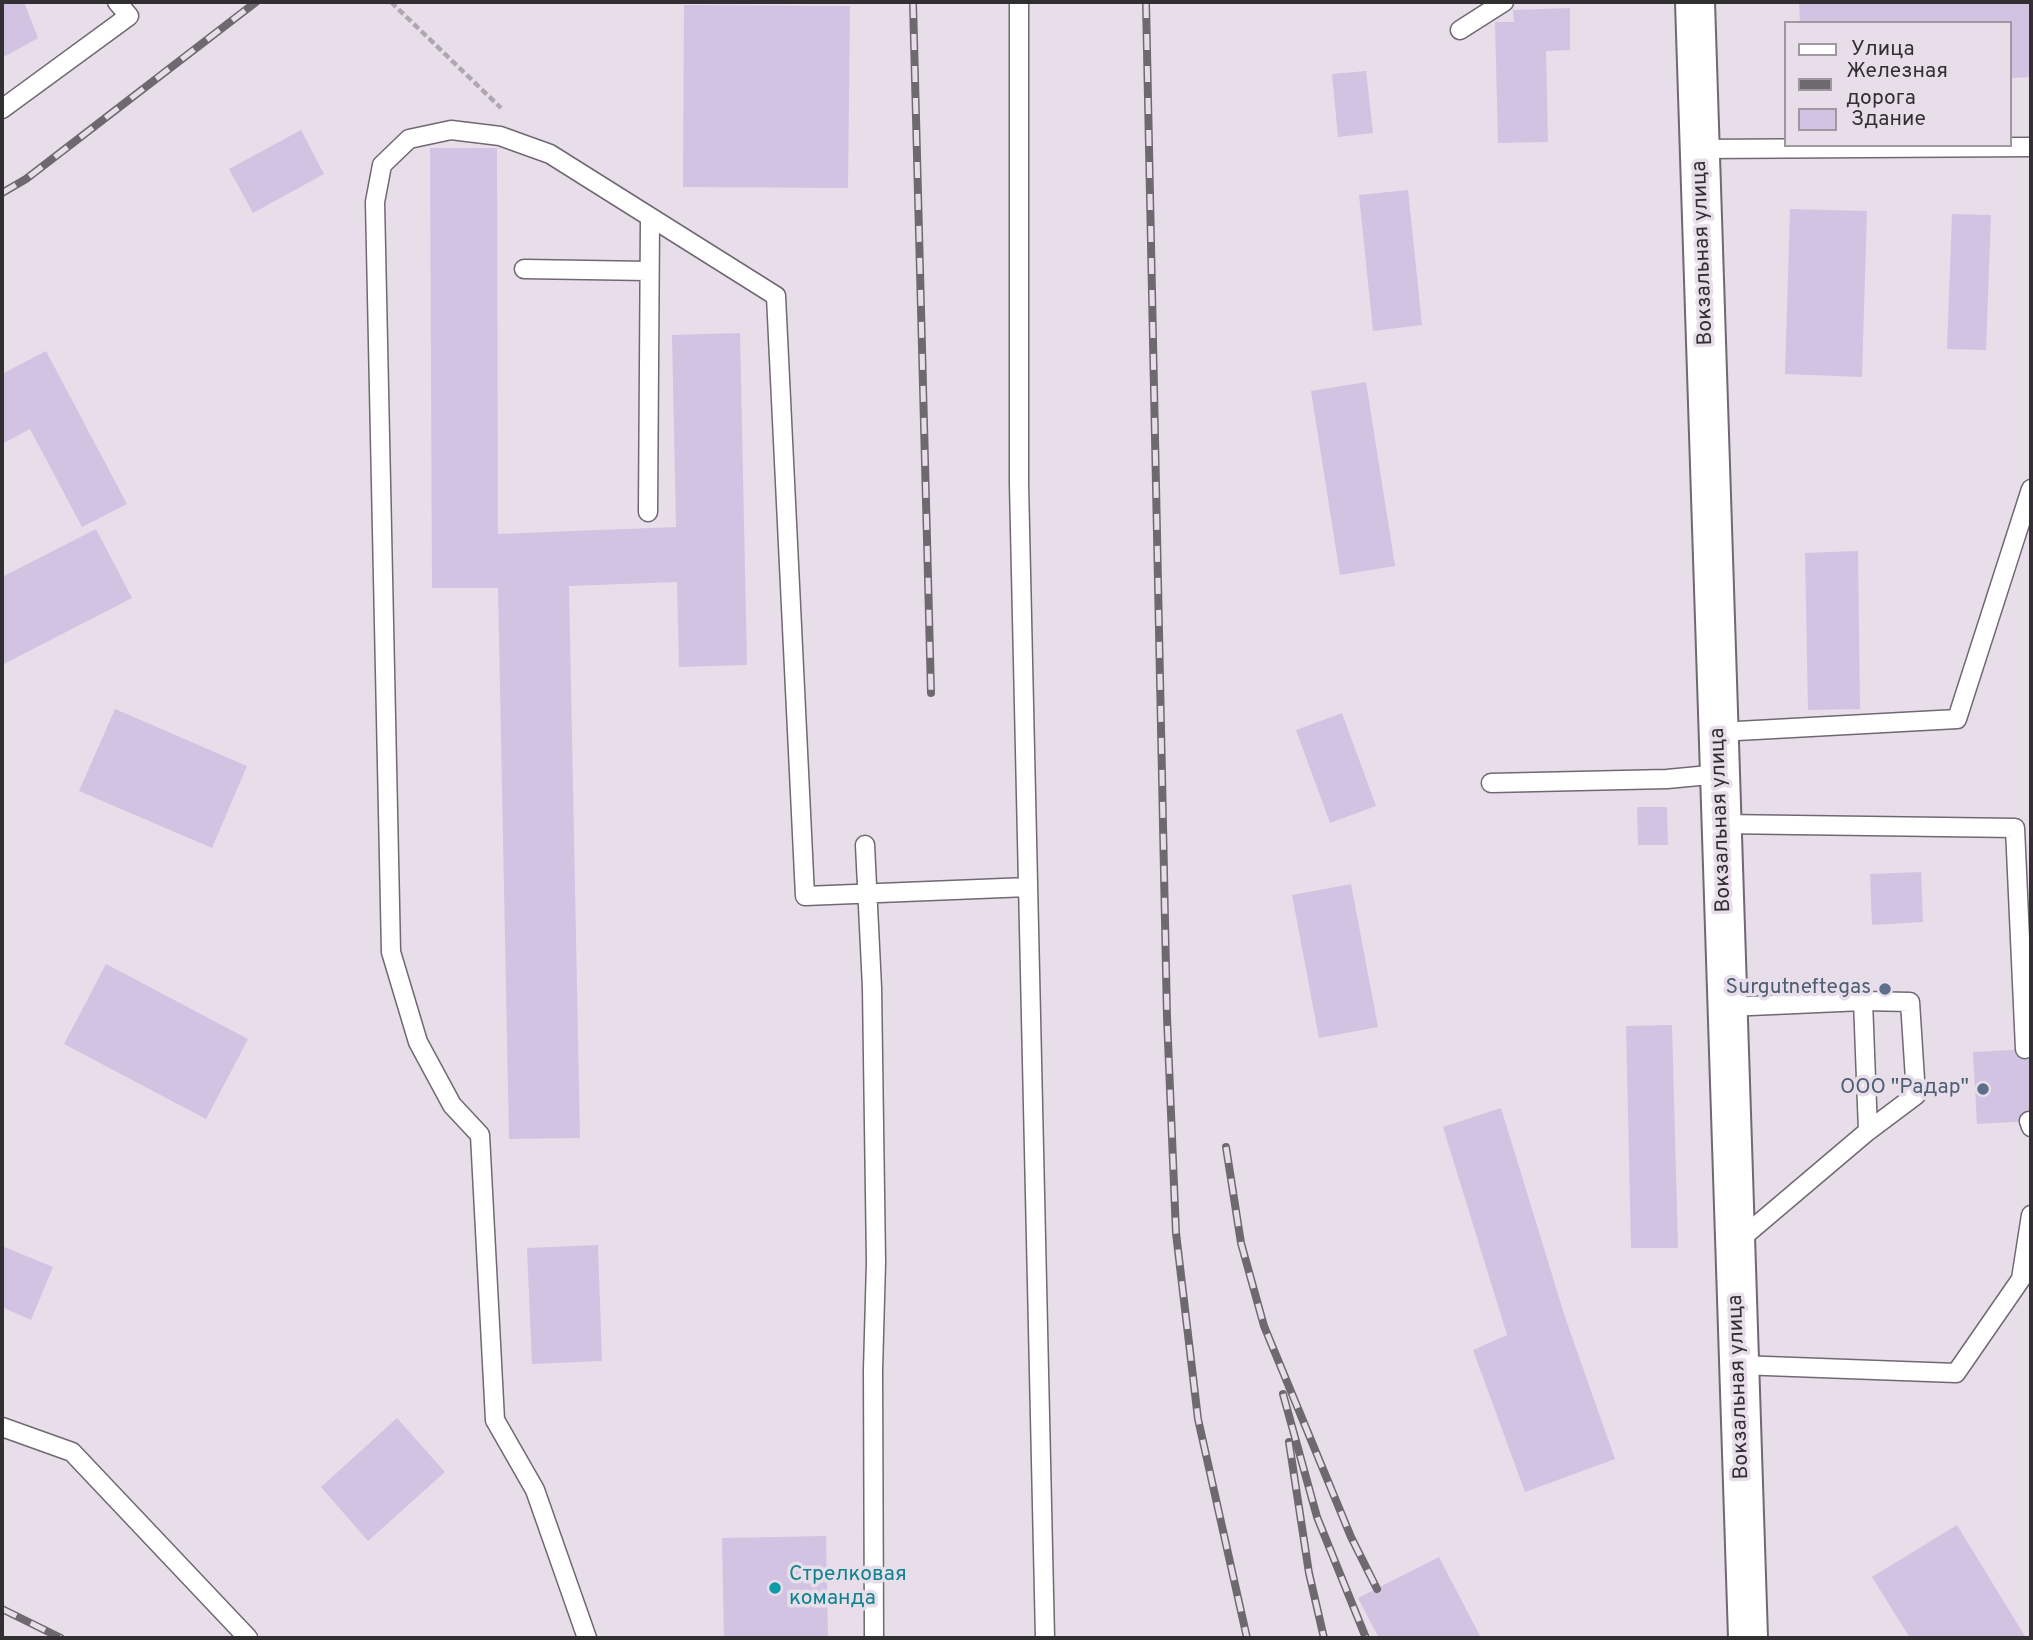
<!DOCTYPE html>
<html>
<head>
<meta charset="utf-8">
<style>
	body { margin:0 }
	#map { position:relative; width:2033px; height:1640px; overflow:hidden; background:#e7dee9; font-family:Overpass,sans-serif }
	canvas { display:block }
	.frame { position:absolute; inset:0; border:4px solid #322f33; pointer-events:none }
	.legend { position:absolute; left:1784px; top:21px; width:228px; height:126px; box-sizing:border-box; background:#e7dee9; border:2px solid #9f98a0; margin:0; padding:9px 12px; list-style:none; font-size:21px; color:#322f33 }
	.legend li { display:flex; align-items:center; gap:14px; height:35px }
	.legend b { width:35px; border:2px solid #9f98a0 }
</style>
</head>
<body>
<div id="map">
<canvas width="2033" height="1640"></canvas>
<div class="frame"></div>
<ul class="legend">
<li><b style="height:9px;background:#fff"></b>Улица</li>
<li><b style="height:9px;background:#6e696f"></b>Железная дорога</li>
<li><b style="height:19px;background:#d2c3e3"></b>Здание</li>
</ul>
</div>
<script>
const c = document.querySelector('canvas').getContext('2d');
c.lineJoin = 'round';
function fillPath(path, color) {
  c.fillStyle = color;
  c.fill(path, 'evenodd');
}
function shape(rows) {
  const path = new Path2D();
  for (const r of rows) {
    path.moveTo(r[0], r[1]);
    for (let i = 2; i < r.length; i += 2) path.lineTo(r[i], r[i + 1]);
  }
  return path;
}
function trace(path, color, width, dash) {
  c.strokeStyle = color;
  c.lineWidth = width;
  c.lineCap = dash ? 'butt' : 'round';
  c.setLineDash(dash || []);
  c.stroke(path);
}
function drawText(font, color, halo, rows, align = 'center') {
  c.font = font + ' Overpass,sans-serif';
  c.lineWidth = 7;
  c.setLineDash([]);
  c.textBaseline = 'middle';
  c.strokeStyle = halo;
  c.fillStyle = color;
  for (const [text, x, y, turn = 0] of rows) {
    c.save();
    c.translate(x, y);
    c.rotate((+turn || 0) * Math.PI / 180);
    c.textAlign = isNaN(turn) ? turn : align;
    if (halo) c.strokeText(text, 0, 0);
    c.fillText(text, 0, 0);
    c.restore();
  }
}
const building = shape([
	[2,2,24,2,38,38,2,58],
	[1799,2,2031,2,2031,77,2010,78,2010,23,1800,23],
	[684,5,850,6,848,188,683,187],
	[1570,8,1570,50,1546,51,1548,142,1498,143,1495,22,1514,22,1513,10],
	[1366,71,1373,133,1338,137,1332,74],
	[301,130,324,174,253,213,229,169],
	[430,148,497,148,498,534,676,527,672,335,740,333,747,665,679,667,677,582,569,586,580,1138,509,1139,498,588,432,588],
	[1408,190,1422,325,1373,331,1359,195],
	[1790,209,1867,211,1862,377,1785,374],
	[1952,214,1991,215,1986,350,1947,349],
	[46,351,127,504,82,527,30,429,2,444,2,374],
	[1366,382,1395,566,1340,575,1311,391],
	[96,529,132,598,2,665,2,577],
	[1858,551,1860,709,1808,710,1805,553],
	[115,709,247,766,212,848,79,791],
	[1342,713,1376,806,1330,823,1296,730],
	[1637,807,1667,807,1668,845,1638,845],
	[1921,872,1923,922,1872,925,1870,874],
	[1351,884,1378,1027,1319,1038,1292,895],
	[106,964,248,1039,206,1119,64,1044],
	[1672,1025,1678,1248,1631,1248,1626,1026],
	[2031,1049,2031,1121,1977,1124,1973,1052],
	[1501,1108,1565,1317,1615,1459,1525,1492,1473,1350,1507,1335,1443,1127],
	[598,1245,602,1361,532,1364,527,1248],
	[2,1246,53,1267,31,1320,2,1307],
	[397,1418,445,1472,368,1541,321,1487],
	[1957,1525,2026,1638,1910,1638,1872,1577],
	[826,1536,828,1638,724,1638,722,1538],
	[1439,1557,1481,1638,1379,1638,1358,1598]
]);
const path = shape([
	[391,2,501,108]
]);
const service = shape([
	[1019,2,1019,484,1045,1638],
	[1460,30,1504,2],
	[2,109,129,16,117,2],
	[1700,149,2031,147],
	[524,269,648,271],
	[648,512,650,219],
	[1719,732,1957,719,2031,489],
	[1491,783,1667,779,1720,774],
	[1722,824,2015,828,2025,1049],
	[865,845,872,988,876,1262,873,1370,874,1638],
	[1863,1001,1910,1002,1916,1095,1868,1131],
	[1728,1007,1863,1001,1868,1131,1737,1242],
	[2029,1121,2031,1127],
	[1739,1365,1956,1373,2021,1279,2031,1215],
	[2,1427,72,1452,248,1638],
	[587,1638,535,1490,495,1420,480,1135,452,1105,418,1042,391,952,375,202,382,165,409,139,451,130,500,136,550,154,776,296,805,896,1028,887]
]);
const secondary = shape([
	[1695,2,1748,1638]
]);
const rail = shape([
	[913,2,931,693],
	[1146,2,1167,1017,1176,1233,1198,1419,1247,1638],
	[2,193,26,179,256,2],
	[1226,1147,1241,1243,1264,1326,1351,1537,1377,1589],
	[1283,1394,1317,1517,1366,1638],
	[1289,1442,1309,1573,1324,1638],
	[2,1609,61,1638]
]);
const markers = [
	[1885,989,7,"#5c6f8a"],
	[1983,1089,7,"#5c6f8a"],
	[775,1588,7,"#0f9aa8"]
];
const streetNames = [
	["Вокзальная улица",1704,253,-92],
	["Вокзальная улица",1722,820,-92],
	["Вокзальная улица",1740,1387,-92]
];
const serviceNames = [
	["Surgutneftegas",1871,989],
	["ООО \"Радар\"",1969,1089]
];
const cultureNames = [
	["Стрелковая",789,1576],
	["команда",789,1600]
];
fillPath(building, '#d2c3e3');
trace(service, '#706872', 21);
trace(secondary, '#706872', 42);
trace(path, '#aea7af', 4.5, [7, 3.5]);
trace(service, '#fff', 18);
trace(secondary, '#fff', 38);
trace(rail, '#6e696f', 8);
trace(rail, '#e7dee9', 5, [16]);
for (const [x, y, r, color] of markers) {
  const dot = new Path2D();
  dot.arc(x, y, r, 0, 2 * Math.PI);
  c.fillStyle = color;
  c.fill(dot);
  trace(dot, '#e7dee9', 2.5);
}
drawText('21px', '#322f33', '#e7dee9', streetNames);
drawText('21px', '#4e5e75', '#e7dee9', serviceNames, 'right');
drawText('21px', '#0d838f', '#e7dee9', cultureNames, 'left');
</script>
</body>
</html>
